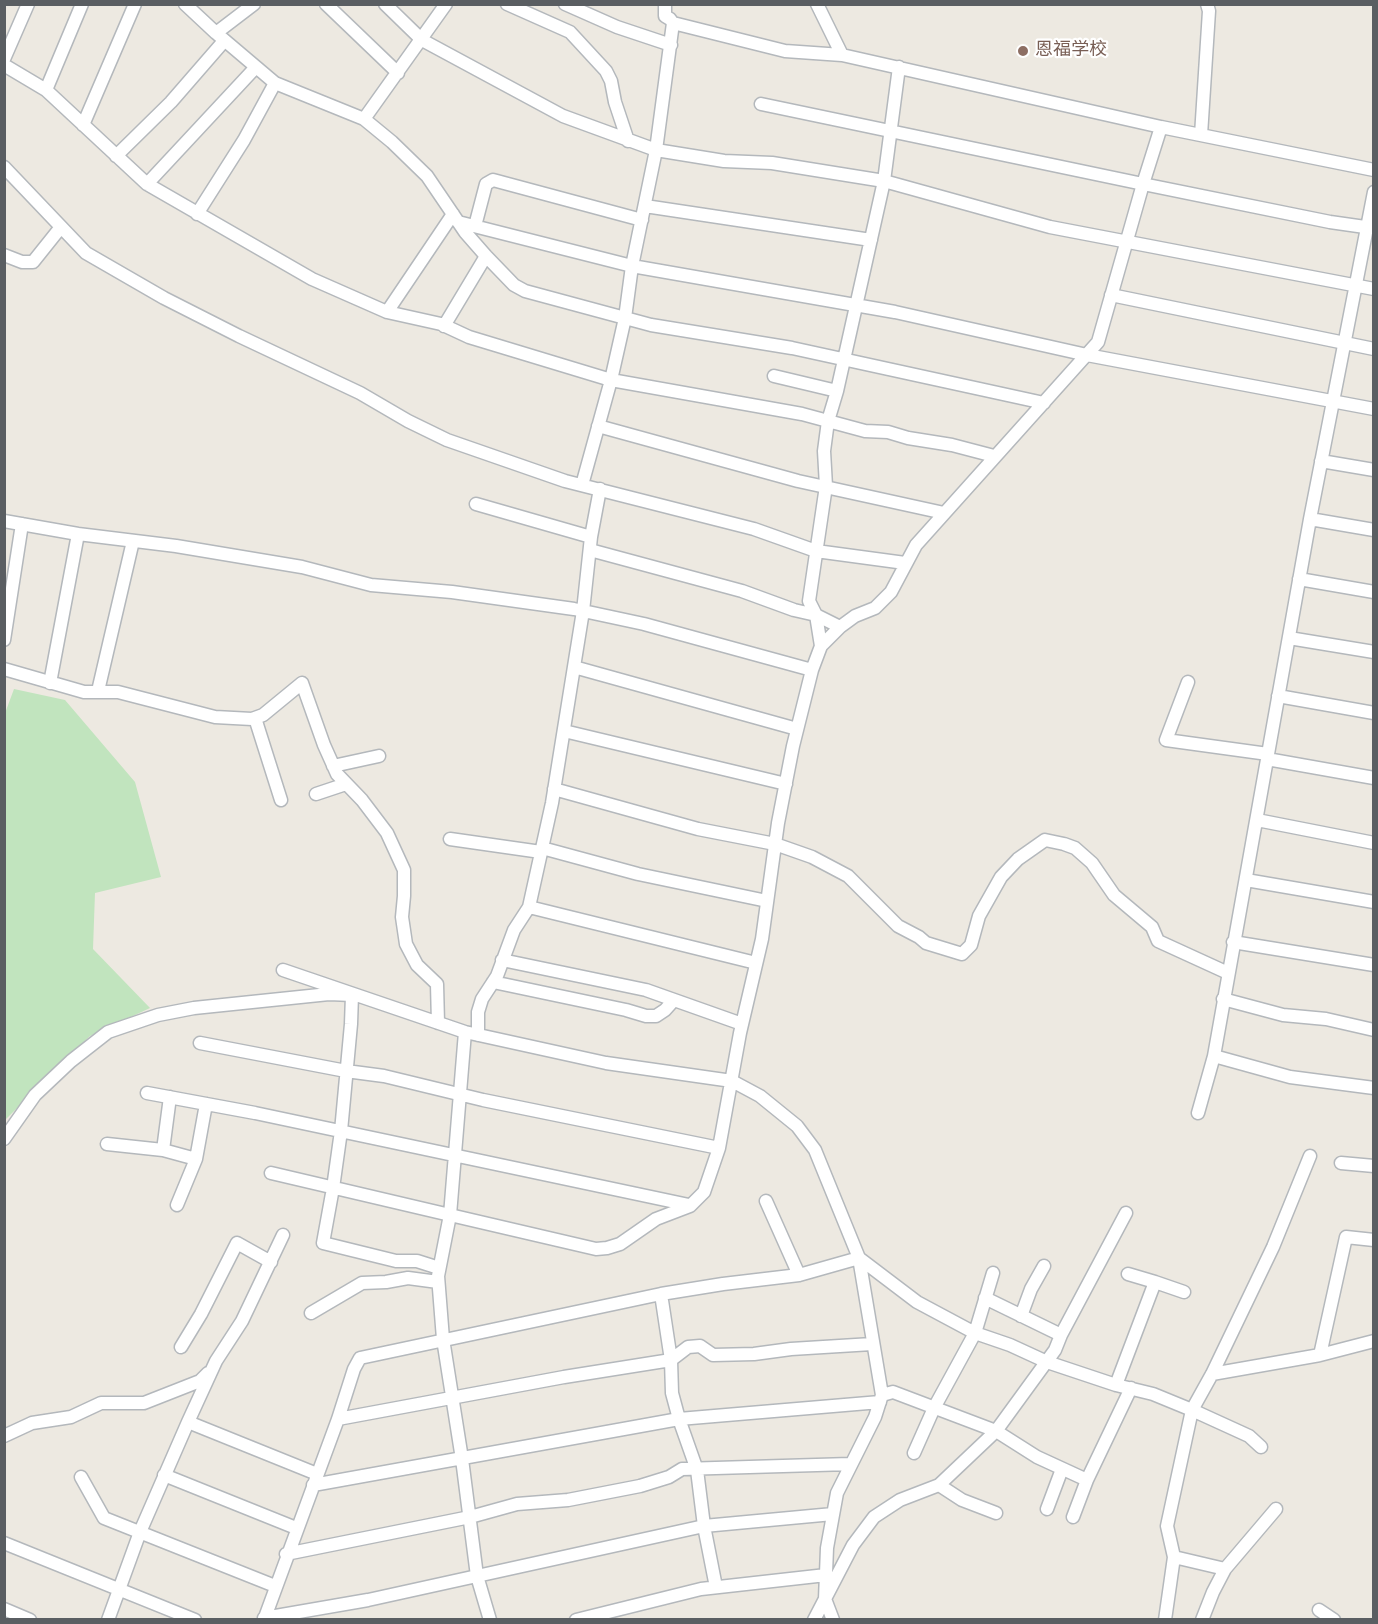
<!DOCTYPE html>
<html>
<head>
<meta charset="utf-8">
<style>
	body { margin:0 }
	#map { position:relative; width:1378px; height:1624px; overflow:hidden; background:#ede9e1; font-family:Jost,sans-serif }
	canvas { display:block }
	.frame { position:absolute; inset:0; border:6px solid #5a5e62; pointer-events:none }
</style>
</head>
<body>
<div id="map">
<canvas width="1378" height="1624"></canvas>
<div class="frame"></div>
</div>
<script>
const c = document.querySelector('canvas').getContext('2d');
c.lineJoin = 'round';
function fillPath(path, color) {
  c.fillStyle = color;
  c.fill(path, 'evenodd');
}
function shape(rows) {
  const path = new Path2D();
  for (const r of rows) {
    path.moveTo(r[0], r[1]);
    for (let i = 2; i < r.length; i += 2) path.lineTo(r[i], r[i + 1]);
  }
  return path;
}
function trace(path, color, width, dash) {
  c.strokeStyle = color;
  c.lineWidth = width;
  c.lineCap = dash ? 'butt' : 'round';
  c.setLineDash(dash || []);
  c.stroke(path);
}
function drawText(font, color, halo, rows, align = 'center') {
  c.font = font + ' Jost,"Noto Sans SC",sans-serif';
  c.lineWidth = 4.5;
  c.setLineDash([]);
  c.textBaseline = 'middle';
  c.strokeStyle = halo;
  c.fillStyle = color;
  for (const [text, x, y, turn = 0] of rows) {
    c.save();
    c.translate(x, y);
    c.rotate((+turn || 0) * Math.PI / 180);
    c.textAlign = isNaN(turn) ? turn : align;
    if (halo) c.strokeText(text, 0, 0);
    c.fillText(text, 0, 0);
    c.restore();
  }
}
const green = shape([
	[14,689,65,700,135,782,161,877,95,893,93,949,150,1008,90,1036,5,1120,4,716]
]);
const minor = shape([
	[185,4,216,33,275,83,364,119,392,142,427,176,465,232,486,256,514,285,525,291,651,325,792,348,1044,403],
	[326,4,398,73],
	[385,4,422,40,563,116,656,150,724,161,772,163,884,181,1050,227,1374,289],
	[507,4,570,32,606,71,611,81,615,102,628,141],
	[565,4,617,27,671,45],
	[665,4,665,16,670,19,673,23,785,51,842,55,1161,127,1374,170],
	[817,4,842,55],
	[216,33,254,4],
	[4,59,28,4],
	[4,65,46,90,147,184,312,279,387,312,441,324,469,337,611,380,802,414,865,431,888,432,908,438,952,445,994,456],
	[46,90,82,4],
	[761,104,1143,184,1330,222,1372,228],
	[364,119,446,4],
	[83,125,135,4],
	[1201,135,1209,11,1207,4],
	[116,156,171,102,224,41],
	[4,167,86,253,164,298,239,336,360,393,408,421,447,440,565,481,754,529,816,551,905,563],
	[147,184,256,67],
	[645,206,871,240],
	[197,214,244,140,275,83],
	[458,222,632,266,895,312,1087,355,1374,409],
	[475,226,486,184,493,180,642,220],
	[4,255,22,262,33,262,61,227],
	[1111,295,1374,349],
	[387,312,453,214],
	[444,326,486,256],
	[774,376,837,391],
	[598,426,798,481,944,513],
	[1321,461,1374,470],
	[582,485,611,380,625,318,632,266,656,150,673,23],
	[476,504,591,537],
	[1310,519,1374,530],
	[4,521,78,534,176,546,302,567,371,585,452,592,574,609,644,624,812,670],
	[590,550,742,591,794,610,816,615,821,646],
	[1299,579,1374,592],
	[840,627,816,615,809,601,826,486,824,451,828,421,837,391,884,181,899,67],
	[1289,638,1374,652],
	[4,640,22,524],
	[574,667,797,729],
	[4,669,84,692,118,692,215,717,252,719,263,715,302,683,324,745,337,774,362,800,387,833,404,870,404,896,402,917,406,944,417,965,437,984,438,1023],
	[1188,682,1166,740,1268,754],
	[50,683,78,534],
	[98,691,133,541],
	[1278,696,1374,713],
	[255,718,281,800],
	[564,731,786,784],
	[1267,759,1374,778],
	[333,766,379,756],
	[554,789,698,829,775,844,812,857,848,876,898,926,919,937,926,943,962,954,971,945,979,916,1001,877,1018,859,1045,840,1064,844,1075,848,1092,863,1114,895,1152,927,1158,941,1228,973],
	[316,794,346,784],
	[1257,820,1374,843],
	[450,839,541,852],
	[542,848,638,874,767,901],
	[1246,880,1374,902],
	[529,907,756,963],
	[1233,942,1374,965],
	[502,960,646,990,742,1024],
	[283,970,465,1032,606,1063,732,1081,760,1096,797,1126,815,1150,859,1258,917,1302,975,1333,1010,1345,1047,1362,1116,1385,1153,1394,1192,1410,1249,1436,1261,1447],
	[493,982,626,1010,646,1016,656,1016,665,1010,674,1000],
	[1223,999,1283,1015,1326,1019,1374,1030],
	[478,1035,478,1012,482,999,497,976,514,930,529,907,552,803,583,611,591,537,600,489],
	[200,1043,346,1071,384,1076,483,1100,719,1148],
	[1214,1056,1290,1077,1374,1088],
	[147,1093,255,1113,689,1205],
	[1198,1113,1214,1056,1310,519,1374,192],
	[4,1139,35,1095,71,1061,108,1032,158,1015,194,1008,329,994,352,995,351,1024,341,1131,333,1188,323,1243,396,1261,417,1261,439,1268],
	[107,1144,163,1150,196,1159],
	[163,1150,170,1097],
	[1341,1163,1374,1166],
	[271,1173,450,1215,465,1032],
	[766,1201,799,1275],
	[177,1205,196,1159,206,1104],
	[1128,1274,1155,1282],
	[661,1294,671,1360,672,1393,679,1419,697,1470,704,1526,716,1587],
	[311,1313,362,1283,386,1282,408,1278,438,1282],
	[1021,1316,1031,1289,1044,1266],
	[1061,1335,1126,1213],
	[181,1347,201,1314,237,1243,271,1262],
	[1320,1355,1346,1237,1374,1240],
	[1212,1374,1320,1355,1374,1341],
	[1116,1385,1155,1282,1184,1292],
	[882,1395,893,1392,996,1431,1037,1457,1087,1480,1131,1388],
	[338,1419,564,1377,671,1360,688,1347,700,1346,713,1355,754,1354,791,1349,872,1344],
	[188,1422,317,1474],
	[4,1436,32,1423,71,1417,101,1403,144,1403,200,1381,208,1373],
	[914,1453,934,1408,975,1333,993,1273],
	[164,1475,296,1528],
	[81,1477,104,1518,275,1586],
	[313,1485,679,1419,880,1402],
	[939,1485,962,1500,996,1513],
	[1047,1509,1062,1469],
	[1073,1517,1087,1480],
	[4,1543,195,1620],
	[286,1554,470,1517,517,1504,568,1500,640,1486,669,1477,682,1469,850,1464],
	[1174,1557,1225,1569],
	[4,1609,30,1620],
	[1319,1610,1334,1620],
	[264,1618,368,1600,704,1526,833,1514],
	[108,1620,140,1532,188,1422,216,1361,242,1321,283,1235],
	[264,1620,338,1419,354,1369,360,1358,661,1294,723,1284,799,1275,859,1258,882,1395,875,1417,837,1493,827,1548,825,1599,833,1620],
	[490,1620,477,1576,462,1459,443,1339,438,1276,450,1215,596,1249,607,1248,620,1244,656,1219,690,1206,704,1192,719,1148,740,1033,762,939,778,823,793,746,812,670,821,646,840,627,855,616,875,608,891,592,916,545,1098,342,1143,184,1161,127],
	[576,1620,701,1589,826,1575],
	[814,1620,853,1545,874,1517,900,1500,939,1485,996,1431,1055,1350,1061,1335,985,1298],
	[1165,1620,1174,1557,1167,1526,1192,1410,1212,1374,1273,1247,1310,1156],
	[1202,1620,1213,1592,1225,1569,1276,1509]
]);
const markers = [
	[1023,51,6,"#8d6e63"]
];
const educationNames = [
	["恩福学校",1035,51]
];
fillPath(green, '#c1e4be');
trace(minor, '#b4b8bc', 15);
trace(minor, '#fff', 12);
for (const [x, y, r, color] of markers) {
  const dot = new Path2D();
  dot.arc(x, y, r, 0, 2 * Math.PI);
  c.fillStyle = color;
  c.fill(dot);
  trace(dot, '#fff', 2);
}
drawText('18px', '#785e54', '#fff', educationNames, 'left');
</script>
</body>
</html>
